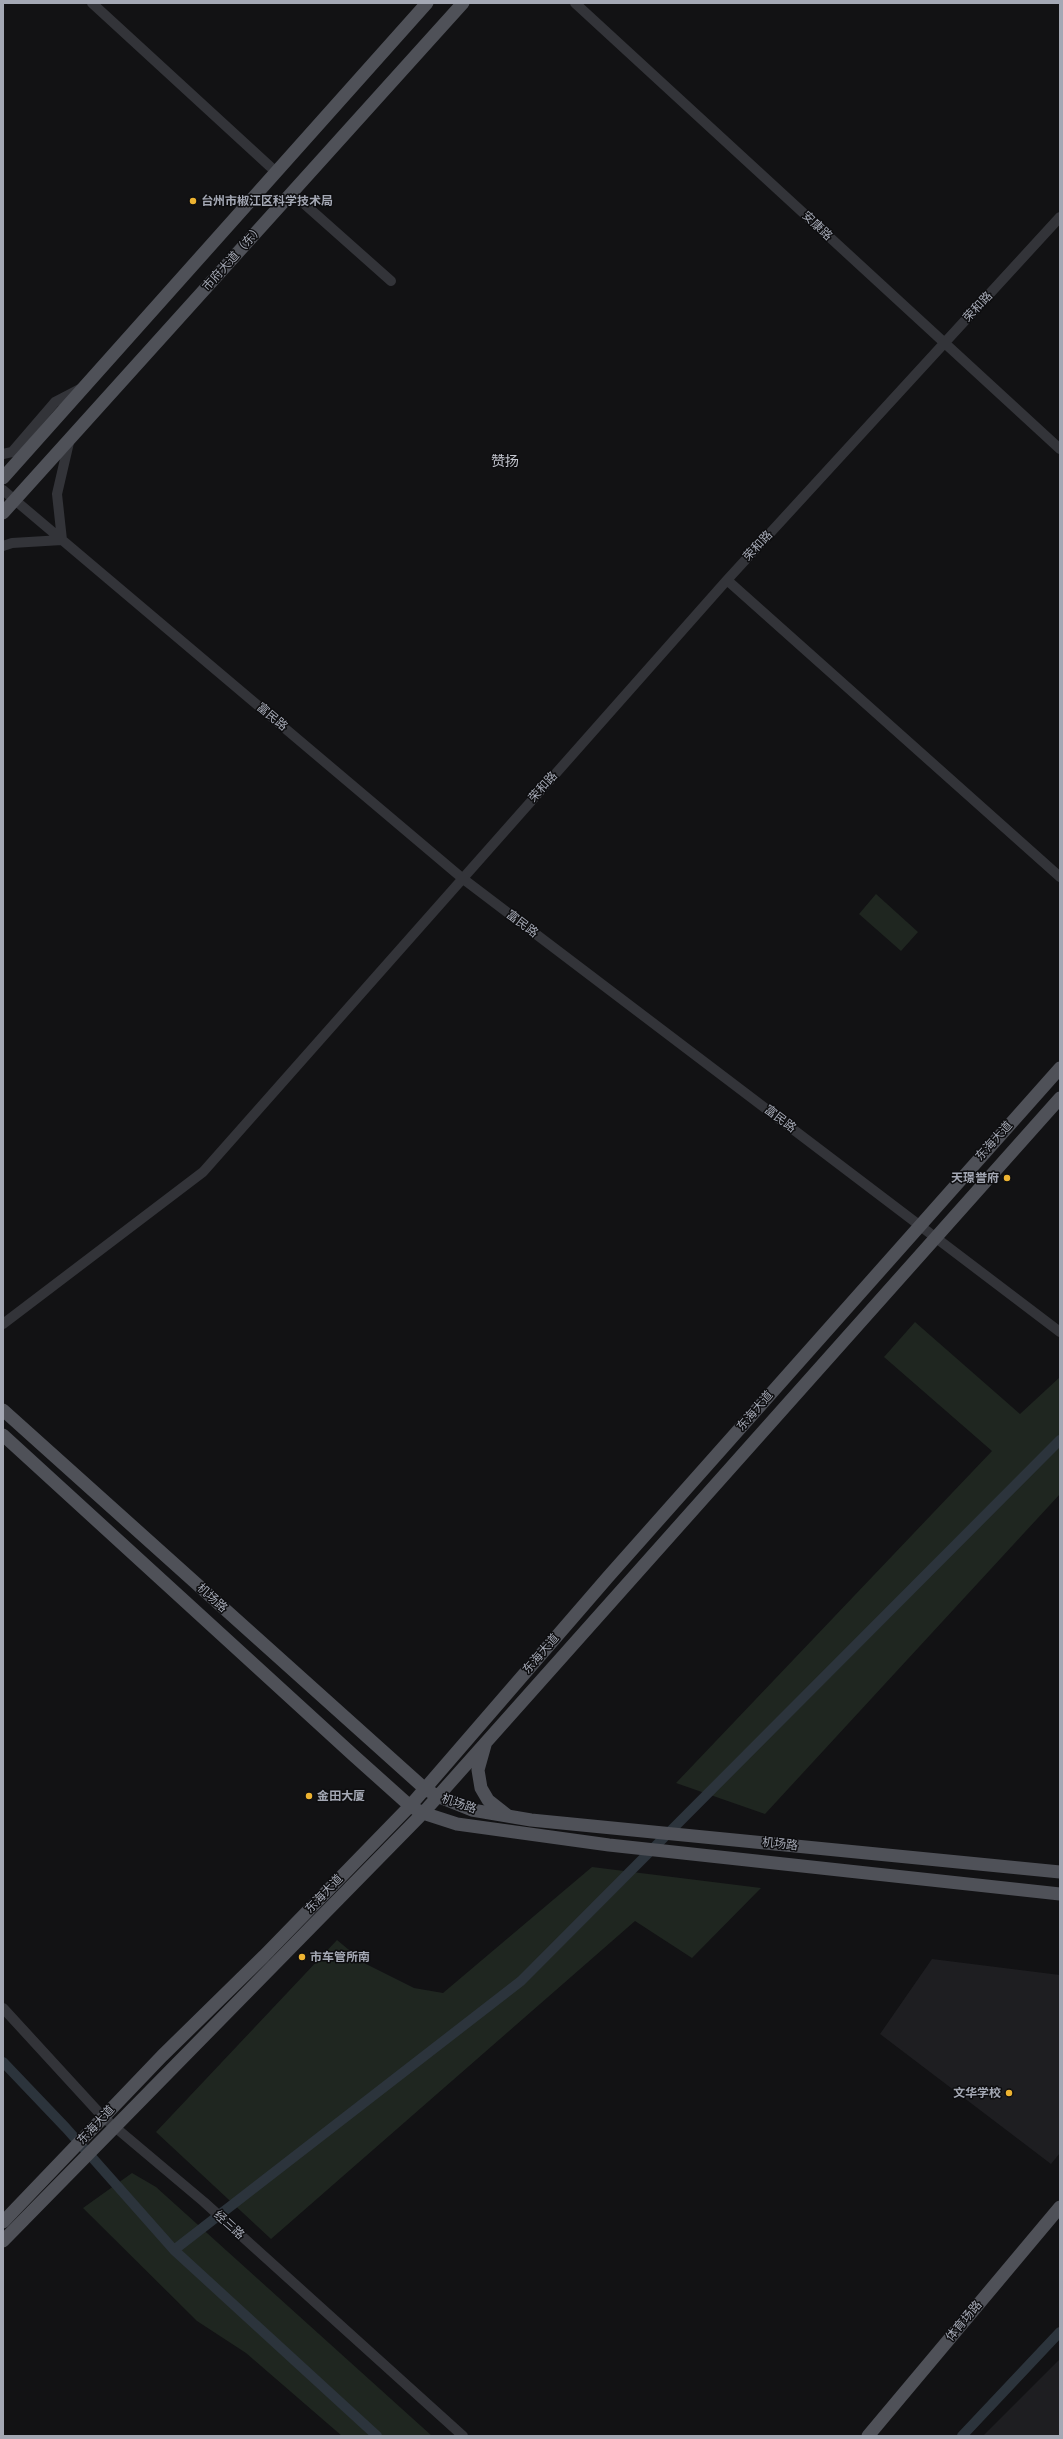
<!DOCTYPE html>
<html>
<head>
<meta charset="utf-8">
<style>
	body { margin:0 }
	#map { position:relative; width:1063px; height:2439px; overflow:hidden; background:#121214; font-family:"Alegreya Sans",sans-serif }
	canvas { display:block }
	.frame { position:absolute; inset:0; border:4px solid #a4a8b4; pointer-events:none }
</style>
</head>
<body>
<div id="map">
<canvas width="1063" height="2439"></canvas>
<div class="frame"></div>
</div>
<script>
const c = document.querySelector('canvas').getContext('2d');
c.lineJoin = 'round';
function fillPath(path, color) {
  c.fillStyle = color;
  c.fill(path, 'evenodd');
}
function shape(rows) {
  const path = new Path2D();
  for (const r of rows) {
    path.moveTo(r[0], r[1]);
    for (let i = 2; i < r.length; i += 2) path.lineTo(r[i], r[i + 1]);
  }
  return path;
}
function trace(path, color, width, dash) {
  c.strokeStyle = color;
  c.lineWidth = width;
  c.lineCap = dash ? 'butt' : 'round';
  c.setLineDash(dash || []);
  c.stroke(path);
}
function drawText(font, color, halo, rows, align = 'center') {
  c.font = font + ' "Alegreya Sans","Noto Sans SC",sans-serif';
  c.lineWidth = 3;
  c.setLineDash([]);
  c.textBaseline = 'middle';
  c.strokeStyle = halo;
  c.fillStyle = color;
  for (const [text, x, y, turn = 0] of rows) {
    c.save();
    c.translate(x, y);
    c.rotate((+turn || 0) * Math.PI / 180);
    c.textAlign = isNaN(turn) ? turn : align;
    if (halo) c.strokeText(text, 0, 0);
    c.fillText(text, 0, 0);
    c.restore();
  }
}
const built = shape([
	[932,1959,1060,1975,1060,2153,1051,2164,880,2034],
	[1060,2359,1060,2436,983,2436]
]);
const green = shape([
	[876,894,918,932,901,951,859,914],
	[915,1322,1020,1414,1060,1377,1060,1494,765,1814,676,1783,992,1451,884,1357],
	[592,1867,761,1888,692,1958,635,1921,271,2239,156,2132,337,1940,366,1964,414,1988,443,1993],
	[132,2173,156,2187,432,2436,342,2436,246,2353,197,2321,83,2208]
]);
const canal = shape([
	[3,2062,66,2128,174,2250,377,2436],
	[174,2250,521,1981,1060,1440],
	[962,2436,1060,2332]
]);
const minor = shape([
	[92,3,276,172],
	[575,3,1060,449],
	[292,193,391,281],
	[3,454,12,452,55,402,80,389],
	[3,490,462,878,1060,1332],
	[3,546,12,543,62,540,57,494,70,438],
	[727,580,1060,877],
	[3,1324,203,1172,727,580,1060,217],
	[3,2008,103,2117,204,2202,463,2436]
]);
const major = shape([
	[3,478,427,3],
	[3,513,463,3],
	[3,1410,424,1788,437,1796,472,1810,531,1820,1060,1872],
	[3,1435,352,1754,410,1806,423,1813,457,1824,609,1845,1060,1894],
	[485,1745,478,1770,481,1788,488,1800,507,1815],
	[3,2222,162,2056,264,1956,410,1806,608,1577,1060,1068],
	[3,2241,423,1813,1060,1098],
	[868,2436,1060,2207]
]);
const markers = [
	[193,201,4,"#edb331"],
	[1007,1178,4,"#edb331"],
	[309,1796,4,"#edb331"],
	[302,1957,4,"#edb331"],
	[1009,2093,4,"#edb331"]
];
const poiNames = [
	["台州市椒江区科学技术局",201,201],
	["天璟誉府",999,1178,"right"],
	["金田大厦",317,1796],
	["市车管所南",310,1957],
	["文华学校",1001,2093,"right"]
];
const streetNames = [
	["安康路",817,226,43],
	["市府大道（东）",233,258,-48],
	["荣和路",978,307,-47],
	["荣和路",758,546,-47],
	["富民路",272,717,40],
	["荣和路",543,787,-48],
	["富民路",522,924,37],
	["富民路",780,1119,37],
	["东海大道",994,1141,-48],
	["东海大道",755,1411,-49],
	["机场路",212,1598,42],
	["东海大道",541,1654,-49],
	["机场路",459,1804,19],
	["机场路",780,1844,6],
	["东海大道",324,1894,-46],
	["东海大道",96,2125,-47],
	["经三路",229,2225,42],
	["体育场路",964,2321,-50]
];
const quarterNames = [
	["赞扬",505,462]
];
fillPath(built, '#1e1e21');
fillPath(green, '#1f2620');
trace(canal, '#2c343c', 10);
trace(minor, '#333439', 10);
trace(major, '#4f5158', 13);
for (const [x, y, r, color] of markers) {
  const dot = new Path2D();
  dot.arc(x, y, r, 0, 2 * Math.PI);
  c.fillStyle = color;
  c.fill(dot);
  trace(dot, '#0d0d0f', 1.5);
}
drawText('bold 12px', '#a4a8b4', '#0d0d0f', poiNames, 'left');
drawText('12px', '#a4a8b4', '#0d0d0f', streetNames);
drawText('14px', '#c5c7d0', '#0d0d0f', quarterNames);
</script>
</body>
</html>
